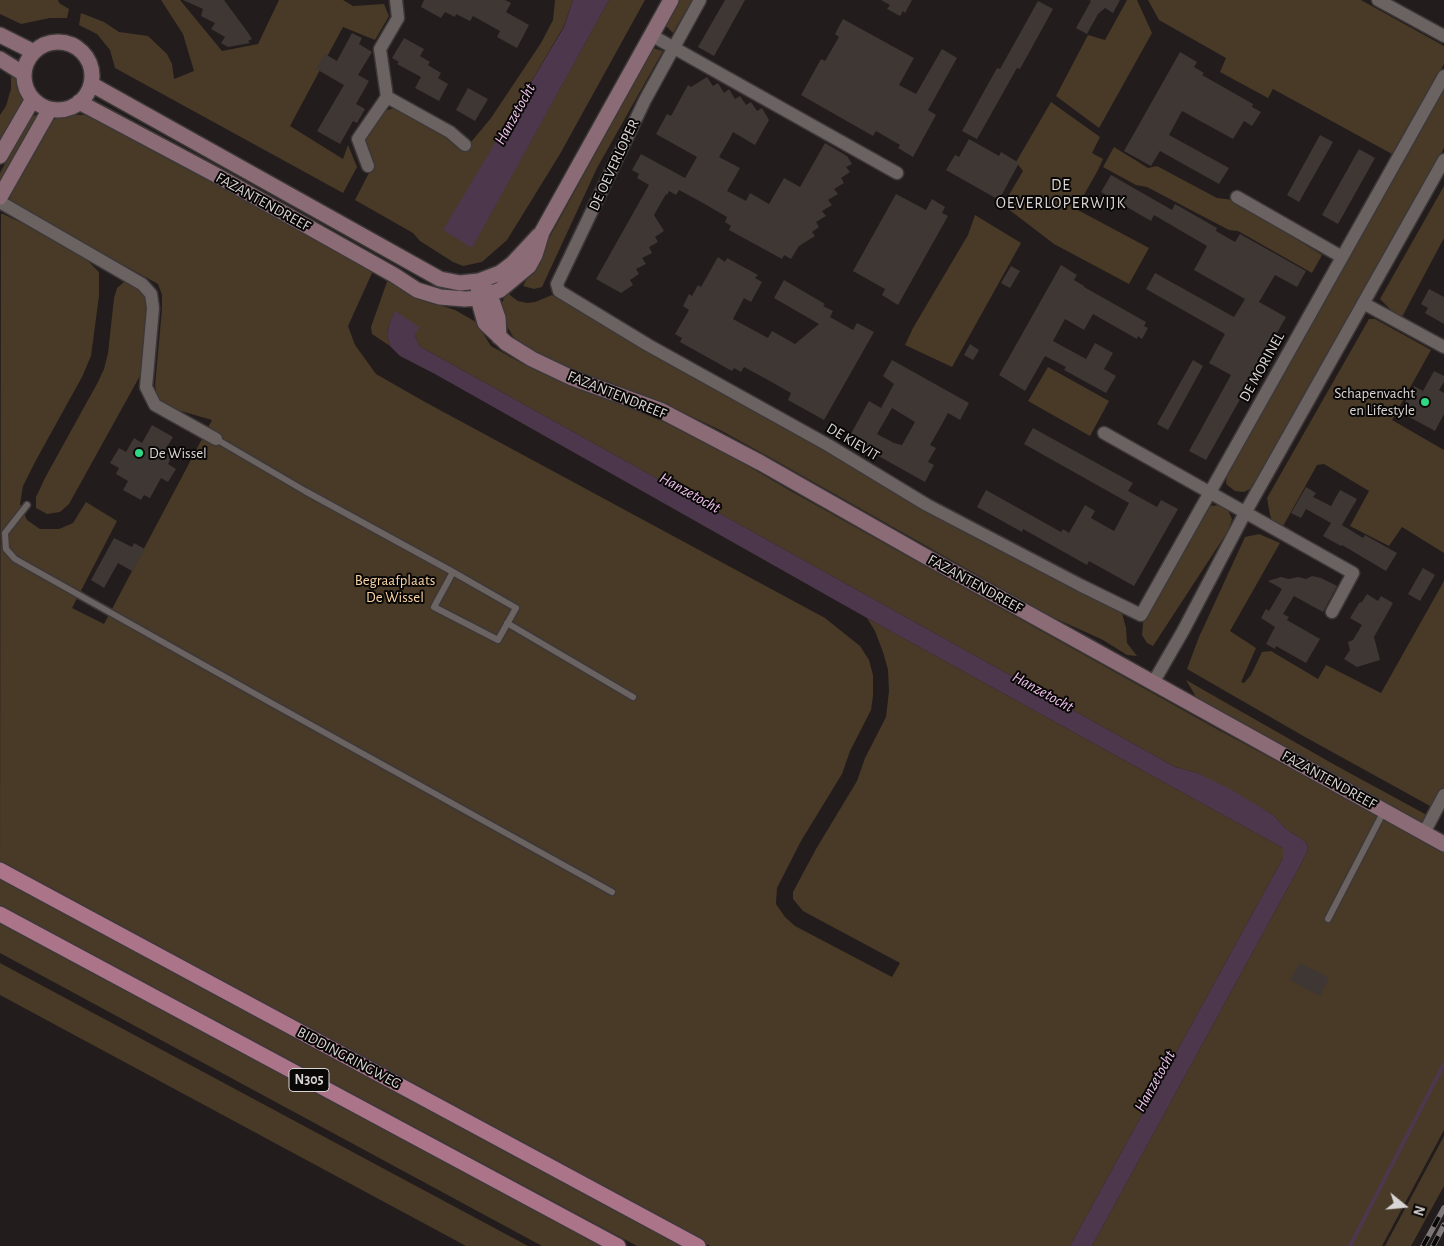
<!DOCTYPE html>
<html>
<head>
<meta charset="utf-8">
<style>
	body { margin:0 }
	#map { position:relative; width:1444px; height:1246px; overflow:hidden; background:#231c1c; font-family:"Alegreya Sans",sans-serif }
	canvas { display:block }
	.north { position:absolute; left:1379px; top:1181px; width:50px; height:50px; -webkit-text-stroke:4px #0a0707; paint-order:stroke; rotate:107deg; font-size:14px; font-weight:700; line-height:20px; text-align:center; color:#dad5d5 }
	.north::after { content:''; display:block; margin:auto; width:18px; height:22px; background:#dad5d5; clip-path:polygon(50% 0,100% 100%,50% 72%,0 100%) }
</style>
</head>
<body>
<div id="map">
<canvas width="1444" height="1246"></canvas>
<div class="north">N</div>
</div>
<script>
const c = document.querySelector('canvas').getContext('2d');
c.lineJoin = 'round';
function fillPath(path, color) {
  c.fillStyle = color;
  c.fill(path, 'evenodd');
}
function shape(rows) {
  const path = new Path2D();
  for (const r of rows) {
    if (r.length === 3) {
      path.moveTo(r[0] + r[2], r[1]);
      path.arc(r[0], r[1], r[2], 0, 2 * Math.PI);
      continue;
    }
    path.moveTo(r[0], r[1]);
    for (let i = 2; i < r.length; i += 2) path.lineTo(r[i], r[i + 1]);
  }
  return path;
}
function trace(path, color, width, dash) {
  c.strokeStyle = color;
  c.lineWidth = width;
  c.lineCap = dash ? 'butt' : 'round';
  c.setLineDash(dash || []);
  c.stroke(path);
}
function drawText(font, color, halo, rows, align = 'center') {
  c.font = font + ' "Alegreya Sans",sans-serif';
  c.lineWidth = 4;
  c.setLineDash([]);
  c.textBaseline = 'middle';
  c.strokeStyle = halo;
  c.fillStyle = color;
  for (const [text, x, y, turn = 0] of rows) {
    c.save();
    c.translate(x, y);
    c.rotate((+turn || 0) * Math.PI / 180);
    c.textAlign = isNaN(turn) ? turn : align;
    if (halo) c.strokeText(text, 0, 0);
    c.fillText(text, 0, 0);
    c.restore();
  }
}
const green = shape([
	[0,0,58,0,59,3,69,9,67,18,50,18,21,24,0,14],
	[161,0,180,0,222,51,258,44,279,0,343,0,353,6,384,4,389,16,375,40,343,27,290,126,343,159,348,145,357,167,343,193,115,68,110,50,97,34,79,25,81,13,104,22,119,32,148,36,167,54,172,64,174,79,194,71,183,34],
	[555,0,573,0,564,26,444,230,472,247,609,0,645,0,560,154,507,240,482,262,463,266,453,262,420,241,413,233,355,200,372,167,362,142,383,111,395,108,467,147,491,118,541,43,553,20],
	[679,0,692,0,673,33,665,25],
	[1127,0,1137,0,1152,33,1099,128,1056,96,1088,35,1105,40],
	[1148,0,1361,0,1444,46,1444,64,1392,154,1273,89,1268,98,1220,72,1226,58,1159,20],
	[653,48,663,51,597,168,542,287,534,289,523,286],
	[15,75,20,82,25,100,0,150,0,115,6,106,11,89,11,77],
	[1444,86,1444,148,1254,487,1244,492,1235,491,1226,484,1227,472],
	[1051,102,1100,137,1092,153,1103,159,1098,170,1076,209,1149,248,1129,284,1054,244,1003,205,1023,171,1016,162],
	[35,115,38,117,0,190,0,173,30,118],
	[74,115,90,115,373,271,348,326,355,345,376,374,425,402,825,618,860,646,869,660,873,675,873,696,871,710,850,751,842,774,801,841,777,888,776,904,785,917,795,926,892,977,900,963,803,911,793,899,793,892,816,849,857,781,865,758,886,717,889,691,888,670,883,652,875,631,867,618,1283,848,1283,858,1070,1246,710,1246,0,861,1,214,3,214,24,224,86,259,99,272,99,296,91,356,82,377,35,462,23,486,20,504,27,520,40,529,59,529,73,523,86,502,117,521,72,608,104,624,212,420,167,407,157,397,155,385,162,309,162,295,158,284,10,202,9,199,45,125,57,118],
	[1114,147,1148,168,1157,166,1217,198,1234,200,1322,255,1312,273,1238,231,1229,230,1147,187,1136,185,1103,167],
	[1444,186,1444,238,1402,317,1393,312,1380,299],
	[975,215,1021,243,952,367,905,345,913,328,968,235],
	[388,279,430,302,455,310,476,322,491,346,523,364,664,422,736,459,789,490,1215,728,1444,851,1444,1130,1382,1246,1092,1246,1302,862,1308,849,1306,842,1286,829,1273,815,1197,773,1175,767,419,346,415,335,395,312,390,322,387,335,390,346,372,334,371,327],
	[124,282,135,284,145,294,149,302,141,374,69,504,60,512,47,514,36,508,36,497,46,476,98,382,104,369,108,353,114,298,117,288],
	[507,291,511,296,518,301,527,303,535,302,552,295,639,347,1122,613,1126,628,1127,643,1137,656,1127,655,1103,640,1050,616,771,458,720,430,680,411,619,389,543,356,519,343,512,335,505,323,501,305],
	[1369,319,1375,319,1431,350,1392,420,1444,450,1444,553,1402,527,1389,546,1350,526,1369,491,1324,464,1317,465,1282,528,1273,523,1270,515,1267,498],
	[1048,367,1109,401,1090,436,1028,401],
	[1220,505,1228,510,1232,519,1228,531,1153,646,1147,643,1142,635,1143,623,1152,604,1210,506],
	[1259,534,1280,543,1230,631,1256,648,1241,682,1244,683,1251,675,1262,652,1271,651,1318,679,1326,665,1381,693,1444,581,1444,806,1441,812,1305,737,1187,669,1199,637,1245,537],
	[1186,680,1335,765,1436,820,1432,828,1198,700],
	[0,875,682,1246,637,1246,0,905],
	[0,921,606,1246,542,1246,0,953],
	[0,963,528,1246,466,1246,0,995],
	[1444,1136,1444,1186,1411,1246,1385,1246]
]);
const water = shape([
	[573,0,609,0,472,248,443,230,564,27],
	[395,311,419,327,415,335,419,346,1175,767,1197,773,1230,789,1273,815,1286,829,1306,842,1308,849,1302,862,1092,1246,1070,1246,1283,858,1283,848,867,618,435,374,400,356,390,346,387,335,390,322]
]);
const stream = shape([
	[1350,1246,1444,1064]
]);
const building = shape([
	[183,0,224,0,249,34,252,39,248,41,250,43,228,47,221,43,225,37,211,29,215,23,201,16,203,9],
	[424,0,505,0,511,3,506,12,529,25,517,48,497,37,500,31,473,16,470,21,456,14,455,17,445,12,441,18,421,7],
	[725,0,745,0,714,56,698,47],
	[881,0,912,0,905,13,903,11,900,16,887,9,890,5],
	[1089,0,1120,0,1113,13,1105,8,1098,14,1087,34,1076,28,1091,1],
	[1038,1,1053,9,1020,69,1017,68,977,139,962,131,997,68,1000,69],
	[843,19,914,58,899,85,916,94,942,49,957,58,928,110,936,115,913,157,898,148,900,145,876,131,873,136,801,95,821,59,825,61,839,37,835,34],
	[352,33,362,38,359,44,372,52,358,75,369,81,356,104,365,109,357,123,353,121,340,144,317,131,344,85,316,69,325,54,337,61],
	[404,38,424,49,420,56,430,62,428,65,441,73,438,78,448,84,439,101,415,88,421,77,397,64,399,62,392,58],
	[1180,52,1197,62,1194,67,1204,73,1202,75,1253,104,1252,107,1261,112,1252,126,1244,121,1233,139,1182,111,1169,135,1229,168,1219,184,1160,151,1151,166,1124,151],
	[707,77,713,86,718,83,724,93,729,89,735,99,740,96,746,105,751,102,757,111,762,108,769,120,755,145,733,132,730,138,719,157,740,168,727,191,746,201,750,193,769,204,784,178,800,187,825,143,847,156,852,164,846,167,850,172,841,178,844,183,834,189,838,194,828,200,832,205,822,211,826,216,816,222,819,227,812,232,815,236,799,246,791,259,784,255,782,259,729,230,731,226,725,222,727,217,703,203,679,190,676,195,669,191,667,195,666,194,654,215,664,231,655,237,658,242,649,247,652,253,642,258,646,264,636,269,639,274,630,280,633,285,621,293,596,279,649,185,637,178,639,174,632,170,641,154,685,178,697,157,656,134,667,114,671,116,688,85,691,87],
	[468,88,488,99,475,121,456,110],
	[1320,135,1333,142,1299,202,1287,195],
	[969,139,999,156,1001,152,1019,163,999,200,946,170,955,155,959,157],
	[1359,149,1375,158,1338,224,1322,215],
	[1111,175,1172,210,1175,204,1217,228,1216,231,1235,242,1240,234,1306,271,1297,287,1275,275,1259,302,1286,317,1206,460,1189,451,1231,375,1209,363,1225,334,1146,289,1155,273,1234,317,1245,299,1194,270,1207,246,1154,215,1151,221,1101,192],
	[896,194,926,210,932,199,945,207,942,213,948,216,898,305,882,295,885,289,853,271],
	[718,257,725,262,727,258,758,275,755,278,762,282,751,302,744,298,733,319,768,338,772,331,795,344,819,324,774,298,784,280,825,304,823,306,833,311,830,317,853,330,857,323,874,332,824,420,788,400,791,393,768,380,744,367,741,372,734,368,732,371,680,342,682,338,675,334,689,310,683,306,689,294,692,296,698,285,701,287],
	[1061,265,1077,275,1074,280,1084,286,1084,287,1146,322,1144,326,1148,328,1142,339,1138,336,1137,339,1093,314,1084,330,1065,319,1053,341,1086,359,1095,343,1113,353,1104,369,1116,376,1106,393,1064,370,1066,367,1045,356,1025,391,999,375],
	[1011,266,1020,271,1010,288,1001,283],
	[1429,289,1444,297,1444,324,1425,313,1428,308,1421,304],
	[970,344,979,350,973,360,964,355],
	[892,360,969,403,960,420,948,413,941,426,930,445,936,448,928,462,934,465,925,482,848,439,869,401,881,408,894,384,883,376],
	[892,408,915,422,902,445,894,443,877,434],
	[1193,360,1203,366,1168,430,1157,424],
	[1434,371,1444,376,1444,382,1439,390,1444,393,1444,414,1435,431,1400,412,1414,386,1423,391],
	[152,425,173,437,164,452,172,456,168,464,176,469,168,482,161,478,150,498,144,495,141,500,123,490,128,481,116,474,119,468,110,463,119,448,126,452,134,438,142,443],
	[1033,428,1133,483,1128,491,1157,507,1161,500,1178,509,1134,586,1089,561,1087,565,1023,529,1022,532,977,507,986,490,1061,532,1063,529,1069,533,1085,505,1095,511,1091,518,1114,531,1129,503,1024,444],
	[1306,487,1316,493,1313,497,1331,506,1340,490,1357,499,1342,525,1363,538,1365,535,1397,553,1386,571,1342,545,1341,546,1323,536,1331,523,1306,509,1301,518,1291,513],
	[114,538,132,547,134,543,145,549,132,571,118,563,104,588,91,580],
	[1423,568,1435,575,1420,601,1408,594],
	[1312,576,1321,578,1337,586,1323,612,1294,596,1283,614,1289,617,1287,620,1320,639,1306,663,1276,646,1275,649,1266,644,1275,627,1261,618,1266,609,1269,611,1282,589,1268,581,1281,577,1289,579,1298,577,1306,579],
	[1367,594,1378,601,1381,596,1393,603,1374,637,1380,660,1357,667,1344,659,1350,650,1348,642,1353,640,1362,625,1350,618,1359,603,1362,602],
	[1300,963,1329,978,1320,996,1290,980]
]);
const lane = shape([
	[216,439,305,491,453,572,516,608,498,640,434,607,453,572],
	[27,505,5,533,6,549,15,559,266,700,612,892],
	[507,623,633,697],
	[1328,919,1384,811]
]);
const street = shape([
	[700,0,645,100,557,284,559,291,648,345,828,445,927,505,1080,585,1141,615,1444,76],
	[1378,0,1444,36],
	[651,35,897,173],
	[387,97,450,132,465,145],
	[368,166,358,139,387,97,380,49,398,18,396,0],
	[1237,197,1342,257],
	[0,202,142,284,151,294,153,308,146,387,155,405,216,439],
	[1363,303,1444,347],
	[1104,433,1353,573,1332,612],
	[1153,683,1183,631,1245,513,1444,160],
	[1424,833,1444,795]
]);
const secondary = shape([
	[0,35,34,52],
	[58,76,34],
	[0,59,24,74],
	[91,84,440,279,460,283,479,281,500,273,512,264,539,235],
	[79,102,216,175,394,275,417,290,440,297,465,299,478,298,500,290,529,266,535,255,542,232,671,0],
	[0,156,33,99],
	[0,197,50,109],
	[479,281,478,298,485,323,506,343,532,359,572,378,660,410,761,463,923,555,1444,844],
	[484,287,490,295,498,318,499,337]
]);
const primary = shape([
	[0,870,698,1246],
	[0,914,618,1246]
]);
const rail = shape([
	[1423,1246,1444,1208],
	[1433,1246,1444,1225]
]);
const markers = [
	[1425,402,5,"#2fd883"],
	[139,453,5,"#2fd883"]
];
const shields = [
	[309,1080,40]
];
const shieldNames = [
	["N305",309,1080]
];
const streetNames = [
	["DE OEVERLOPER",614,165,-65],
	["FAZANTENDREEF",263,202,29],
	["DE MORINEL",1262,367,-61],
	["FAZANTENDREEF",617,395,22],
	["DE KIEVIT",853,442,31],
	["FAZANTENDREEF",975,584,29],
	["FAZANTENDREEF",1329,780,29],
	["BIDDINGRINGWEG",349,1058,28]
];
const poiNames = [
	["Schapenvacht",1415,393],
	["en Lifestyle",1415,410],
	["De Wissel",149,453,"left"]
];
const parkNames = [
	["Begraafplaats",395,580],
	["De Wissel",395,597]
];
const waterNames = [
	["Hanzetocht",515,114,-61],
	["Hanzetocht",690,493,29],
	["Hanzetocht",1043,692,29],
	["Hanzetocht",1155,1081,-61]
];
const neighbourhoodNames = [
	["DE",1061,185],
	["OEVERLOPERWIJK",1061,203]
];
fillPath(green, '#483a27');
fillPath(water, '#4d374c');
trace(stream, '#4d374c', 4);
fillPath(building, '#3e3734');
trace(lane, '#3d3838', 9);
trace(street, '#3d3838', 15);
trace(secondary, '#3d3838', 18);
trace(primary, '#3d3838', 18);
trace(lane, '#6b6362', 6);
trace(street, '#6b6362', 12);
trace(secondary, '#8b6c76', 15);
trace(primary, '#ab7489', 15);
trace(rail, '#7d7777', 5.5);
trace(rail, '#0a0707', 4, [11]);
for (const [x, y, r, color] of markers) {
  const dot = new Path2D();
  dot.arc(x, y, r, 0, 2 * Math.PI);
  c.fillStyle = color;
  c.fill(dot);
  trace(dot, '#0a0707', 2);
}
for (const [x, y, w] of shields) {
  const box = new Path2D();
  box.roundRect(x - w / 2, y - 11.5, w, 23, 4);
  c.fillStyle = '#0a0707';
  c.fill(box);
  trace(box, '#dad5d5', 1);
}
drawText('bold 14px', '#dad5d5', null, shieldNames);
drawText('15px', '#dad5d5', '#0a0707', streetNames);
drawText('15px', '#dad5d5', '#0a0707', poiNames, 'right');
drawText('15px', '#f9d4a3', '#0a0707', parkNames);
drawText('italic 16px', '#eec2ec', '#0a0707', waterNames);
c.letterSpacing = '1px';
drawText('16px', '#dad5d5', '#0a0707', neighbourhoodNames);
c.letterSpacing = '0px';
</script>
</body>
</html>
